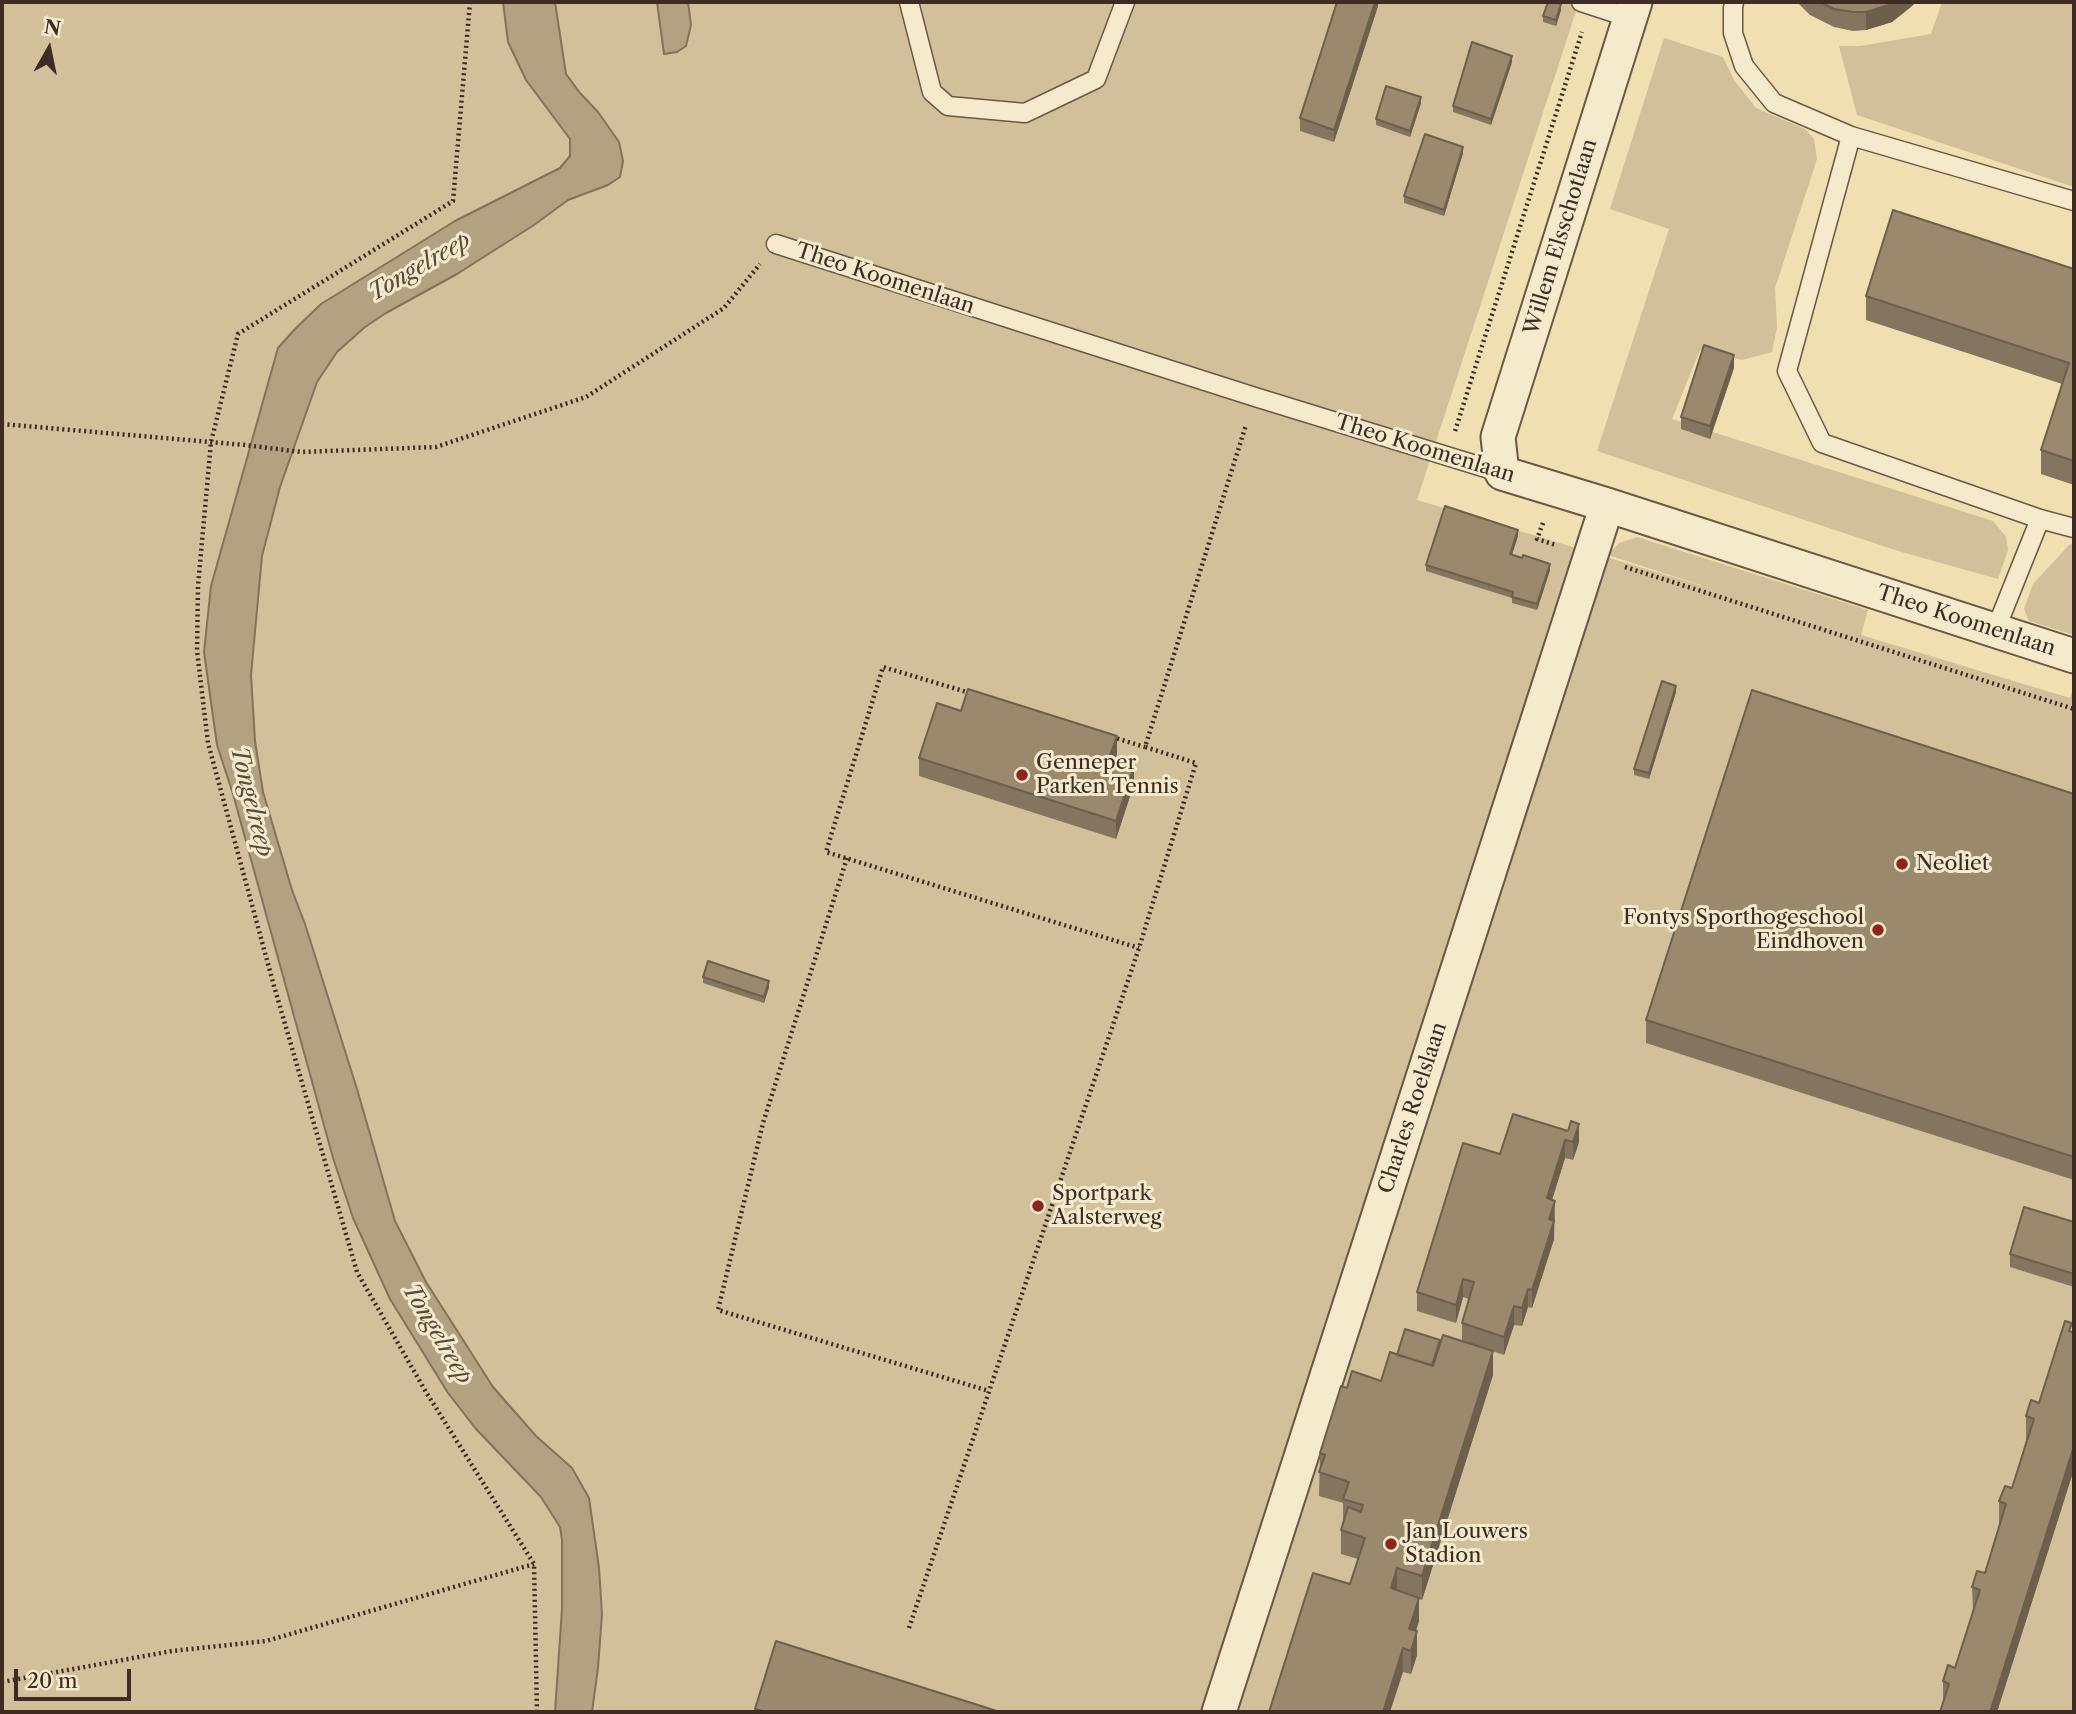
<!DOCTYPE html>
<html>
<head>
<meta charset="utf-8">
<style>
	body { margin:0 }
	#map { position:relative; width:2076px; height:1714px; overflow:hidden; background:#efdfb1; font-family:"Libre Caslon Text",serif }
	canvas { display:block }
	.frame { position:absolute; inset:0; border:4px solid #3e2b23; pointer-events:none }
	.north { position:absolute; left:14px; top:14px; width:70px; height:70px; -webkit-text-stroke:5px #f5eacc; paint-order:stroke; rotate:9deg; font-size:19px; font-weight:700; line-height:28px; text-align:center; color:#3e2b23 }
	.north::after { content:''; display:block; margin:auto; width:24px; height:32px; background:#3e2b23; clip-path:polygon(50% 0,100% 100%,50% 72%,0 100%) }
	.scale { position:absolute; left:14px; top:1669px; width:117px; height:32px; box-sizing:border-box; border:4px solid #3e2b23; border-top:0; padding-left:9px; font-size:21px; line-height:24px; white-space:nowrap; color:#3e2b23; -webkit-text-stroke:5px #f5eacc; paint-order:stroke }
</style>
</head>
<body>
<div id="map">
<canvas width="2076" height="1714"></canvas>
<div class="frame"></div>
<div class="north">N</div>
<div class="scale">20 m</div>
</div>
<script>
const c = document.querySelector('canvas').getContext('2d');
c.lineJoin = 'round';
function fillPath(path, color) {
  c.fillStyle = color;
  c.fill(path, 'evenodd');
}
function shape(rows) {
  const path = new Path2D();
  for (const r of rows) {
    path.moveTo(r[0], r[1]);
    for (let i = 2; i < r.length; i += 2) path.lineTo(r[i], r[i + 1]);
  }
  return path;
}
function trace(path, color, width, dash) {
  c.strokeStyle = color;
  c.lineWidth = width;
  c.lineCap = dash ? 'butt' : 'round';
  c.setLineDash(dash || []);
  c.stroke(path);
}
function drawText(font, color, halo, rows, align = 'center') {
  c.font = font + ' "Libre Caslon Text",serif';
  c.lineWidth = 6;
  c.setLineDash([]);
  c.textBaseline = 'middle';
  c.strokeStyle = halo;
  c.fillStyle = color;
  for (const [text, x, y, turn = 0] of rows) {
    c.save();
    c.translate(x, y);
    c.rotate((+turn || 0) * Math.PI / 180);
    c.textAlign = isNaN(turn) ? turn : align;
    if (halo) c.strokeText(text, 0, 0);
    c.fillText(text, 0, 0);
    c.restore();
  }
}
const green = shape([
	[2,2,1579,2,1417,500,1719,591,1608,555,1619,543,1637,537,1868,610,1861,635,2070,698,2074,686,2074,1712,2,1712],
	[1942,2,2074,2,2074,187,1857,115,1839,46,1860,46,1931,34],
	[1664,38,1723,57,1734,80,1756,108,1805,129,1814,139,1817,159,1775,288,1777,327,1772,352,1742,360,1700,350,1672,419,1993,521,2006,537,2008,550,1998,579,1898,551,1597,451,1669,229,1610,209],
	[2070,544,2074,545,2074,635,2029,621,2024,609,2033,584]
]);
const water = shape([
	[503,2,555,2,566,74,580,93,598,112,619,142,623,161,620,177,608,185,568,200,534,225,457,274,386,313,365,327,337,352,317,382,280,487,262,556,251,675,255,741,263,792,292,890,305,924,357,1089,395,1221,426,1282,493,1387,536,1436,572,1468,589,1498,599,1568,602,1614,598,1668,592,1712,555,1712,562,1609,562,1540,560,1527,541,1497,476,1429,448,1393,390,1299,353,1218,333,1158,233,794,217,745,204,652,211,586,278,348,295,329,321,304,455,221,560,168,570,156,570,139,526,80,508,42,503,2],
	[657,2,688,2,691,25,686,46,677,52,664,54,657,2]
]);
const path = shape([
	[470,2,453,201,238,334,211,442,198,586,197,651,208,743,274,986,357,1272,426,1392,534,1564,537,1712],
	[2,424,245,445,301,452,436,447,586,397,724,308,760,264],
	[1455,431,1582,32],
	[1543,523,1537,539,1556,545],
	[1625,567,2074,709],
	[970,693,883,667,826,852,1139,948],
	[1112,737,1145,747],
	[847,858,763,1123,718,1310,989,1391],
	[909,1628,1139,948,1196,763,1145,747,1246,425],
	[2,1682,172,1651,266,1641,534,1564]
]);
const service = shape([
	[909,2,932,92,948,106,1025,113,1096,79,1125,2],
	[1581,2,1630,18],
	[1734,2,1733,8,1733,33,1744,66,1774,103,1851,136,2074,201],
	[1851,136,1787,371,1822,443,2040,519,2074,528],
	[776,244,1255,397,1502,473],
	[1995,631,2040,519]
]);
const minor = shape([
	[1635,2,1498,437,1502,473,1607,505,2074,656],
	[1219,1712,1607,505]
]);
const wall = shape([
	[1378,2,1378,6,1334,142,1300,131,1300,118],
	[1797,2,1916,2,1912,6,1892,22,1866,30,1853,31,1834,27,1810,15],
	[1561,10,1556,26,1543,22,1543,16],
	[1512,62,1491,125,1453,112,1453,106],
	[1421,103,1410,137,1376,125,1376,119],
	[1463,153,1444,216,1404,203,1404,196],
	[2074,269,2074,485,2041,474,2041,450,2062,384,1866,320,1866,296],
	[1734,368,1710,439,1681,429,1681,417],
	[1518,536,1512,555,1550,570,1537,610,1512,603,1512,598,1426,571,1426,565],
	[1676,692,1649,779,1634,775,1634,769],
	[961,711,1117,754,1115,760,1134,784,1116,839,919,776,919,758],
	[2074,794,2074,1180,1646,1043,1646,1020],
	[703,977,769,987,764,1003,703,983],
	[1513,1114,1579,1142,1573,1160,1565,1158,1552,1200,1555,1219,1554,1224,1554,1239,1532,1308,1528,1307,1522,1326,1514,1325,1504,1355,1462,1341,1462,1323,1469,1299,1463,1297,1456,1323,1417,1311,1417,1292,1500,1154],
	[2074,1222,2074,1287,2010,1267,2010,1254],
	[2072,1332,2074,1333,2074,1469,1997,1712,1940,1712,1943,1705,1943,1681,1955,1668,1973,1611,1972,1587,1985,1573,1999,1525,1999,1501,2012,1488,2026,1440,2026,1416,2039,1403],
	[1440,1344,1493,1375,1422,1600,1419,1599,1419,1621,1416,1631,1417,1655,1411,1674,1403,1672,1350,1584,1358,1559,1341,1554,1341,1530,1343,1523,1343,1503,1319,1496,1320,1453,1347,1388,1381,1381,1397,1355]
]);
const shadedWall = shape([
	[1375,2,1378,2,1378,6,1334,142,1334,130],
	[1894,2,1916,2,1912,6,1892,22,1866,30,1866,12],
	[1561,4,1561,10,1556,26,1556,20],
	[1512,56,1512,62,1491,125,1491,119],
	[1421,97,1421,103,1410,137,1410,131],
	[1463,147,1463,153,1444,216,1444,210],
	[1734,355,1734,368,1710,439,1710,426],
	[1518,530,1518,536,1510,560,1510,554],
	[1550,564,1550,570,1537,610,1537,604],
	[1676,686,1676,692,1649,779,1649,773],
	[1117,736,1117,754,1109,776,1109,758],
	[1134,766,1134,784,1116,839,1116,821],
	[769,981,769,987,764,1003,764,997],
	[1579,1124,1579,1142,1573,1160,1573,1142],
	[1565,1140,1565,1158,1547,1216,1547,1198],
	[1555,1201,1554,1239,1532,1308,1532,1290,1549,1219],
	[1463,1279,1463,1297,1456,1323,1456,1305],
	[1528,1289,1528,1307,1522,1326,1522,1308],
	[1514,1306,1514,1325,1504,1355,1504,1337],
	[1493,1351,1493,1375,1422,1600,1422,1576],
	[2074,1446,2074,1469,1997,1712,1990,1712],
	[1397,1568,1397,1592,1391,1588],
	[1419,1598,1419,1621,1409,1652,1409,1629],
	[1417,1631,1417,1655,1411,1674,1411,1651],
	[1403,1648,1403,1672,1390,1712,1383,1712]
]);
const building = shape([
	[1337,2,1375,2,1334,130,1300,118,1337,2],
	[1548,2,1554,2,1561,4,1556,20,1543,16,1548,2],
	[1820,2,1894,2,1892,4,1866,12,1853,12,1834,9,1820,2],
	[1472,42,1512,56,1491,119,1453,106,1472,42],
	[1386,86,1421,97,1410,131,1376,119,1386,86],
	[1425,134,1463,147,1444,210,1404,196,1425,134],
	[1893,210,2074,269,2074,461,2041,450,2069,363,1866,296,1893,210],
	[1704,345,1734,355,1710,426,1681,417,1704,345],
	[1445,506,1518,530,1510,554,1522,558,1523,555,1550,564,1537,604,1512,597,1513,592,1426,565,1445,506],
	[1662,681,1676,686,1649,773,1634,769,1662,681],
	[968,689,1117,736,1109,758,1134,766,1116,821,919,758,937,703,961,711,968,689],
	[1752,690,2074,794,2074,1157,1646,1020,1752,690],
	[708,961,769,981,764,997,703,977,708,961],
	[1513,1114,1568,1131,1571,1121,1579,1124,1573,1142,1565,1140,1547,1198,1555,1201,1549,1219,1554,1221,1532,1290,1528,1289,1522,1308,1514,1306,1504,1337,1462,1323,1474,1282,1463,1279,1456,1305,1417,1292,1463,1143,1500,1154,1513,1114],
	[2024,1207,2074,1222,2074,1274,2010,1254,2024,1207],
	[2065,1321,2072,1323,2069,1331,2074,1333,2074,1446,1990,1712,1940,1712,1949,1684,1943,1681,1948,1665,1955,1668,1980,1590,1972,1587,1977,1571,1985,1573,2006,1504,1999,1501,2005,1486,2012,1488,2034,1419,2026,1416,2031,1400,2039,1403,2065,1321],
	[1405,1329,1440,1340,1432,1365,1397,1355,1405,1329],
	[1443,1335,1493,1351,1422,1576,1397,1568,1391,1588,1419,1598,1409,1629,1417,1631,1411,1651,1403,1648,1383,1712,1384,1712,1269,1712,1313,1573,1350,1584,1365,1538,1341,1530,1348,1507,1361,1512,1363,1505,1343,1499,1349,1482,1319,1472,1325,1455,1320,1453,1341,1386,1347,1388,1352,1371,1381,1381,1390,1352,1433,1366,1443,1335],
	[776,1641,1000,1712,766,1712,755,1709,776,1641]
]);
const markers = [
	[1022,775,7,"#8f2418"],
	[1902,864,7,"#8f2418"],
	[1878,930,7,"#8f2418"],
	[1038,1206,7,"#8f2418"],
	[1391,1544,7,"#8f2418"]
];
const streetNames = [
	["Willem Elsschotlaan",1561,237,-73],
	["Theo Koomenlaan",885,279,18],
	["Theo Koomenlaan",1425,449,17],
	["Theo Koomenlaan",1966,621,18],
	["Charles Roelslaan",1413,1108,-72]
];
const poiNames = [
	["Genneper",1036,763],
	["Parken Tennis",1036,787],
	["Neoliet",1916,864],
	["Fontys Sporthogeschool",1864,918,"right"],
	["Eindhoven",1864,942,"right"],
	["Sportpark",1052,1194],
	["Aalsterweg",1052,1218],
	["Jan Louwers",1405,1532],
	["Stadion",1405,1556]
];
const waterNames = [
	["Tongelreep",420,267,-30],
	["Tongelreep",251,802,76],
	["Tongelreep",437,1334,59]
];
fillPath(green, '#d1c099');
fillPath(water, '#b3a281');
trace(water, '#84725b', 2);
trace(service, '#6a5846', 21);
trace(minor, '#6a5846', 37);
trace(path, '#3e2b23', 4.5, [2, 3.5]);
trace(service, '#f5eacc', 18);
trace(minor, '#f5eacc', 33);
fillPath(wall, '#84765e');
fillPath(shadedWall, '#6c604c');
fillPath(building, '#9a896d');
trace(building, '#6c604c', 2);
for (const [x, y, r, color] of markers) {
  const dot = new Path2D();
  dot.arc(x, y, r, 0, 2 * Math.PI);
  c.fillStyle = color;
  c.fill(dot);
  trace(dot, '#f5eacc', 2.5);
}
drawText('21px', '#3e2b23', '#f5eacc', streetNames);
drawText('21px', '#3e2b23', '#f5eacc', poiNames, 'left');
drawText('italic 23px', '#5b493a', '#f5eacc', waterNames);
</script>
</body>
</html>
